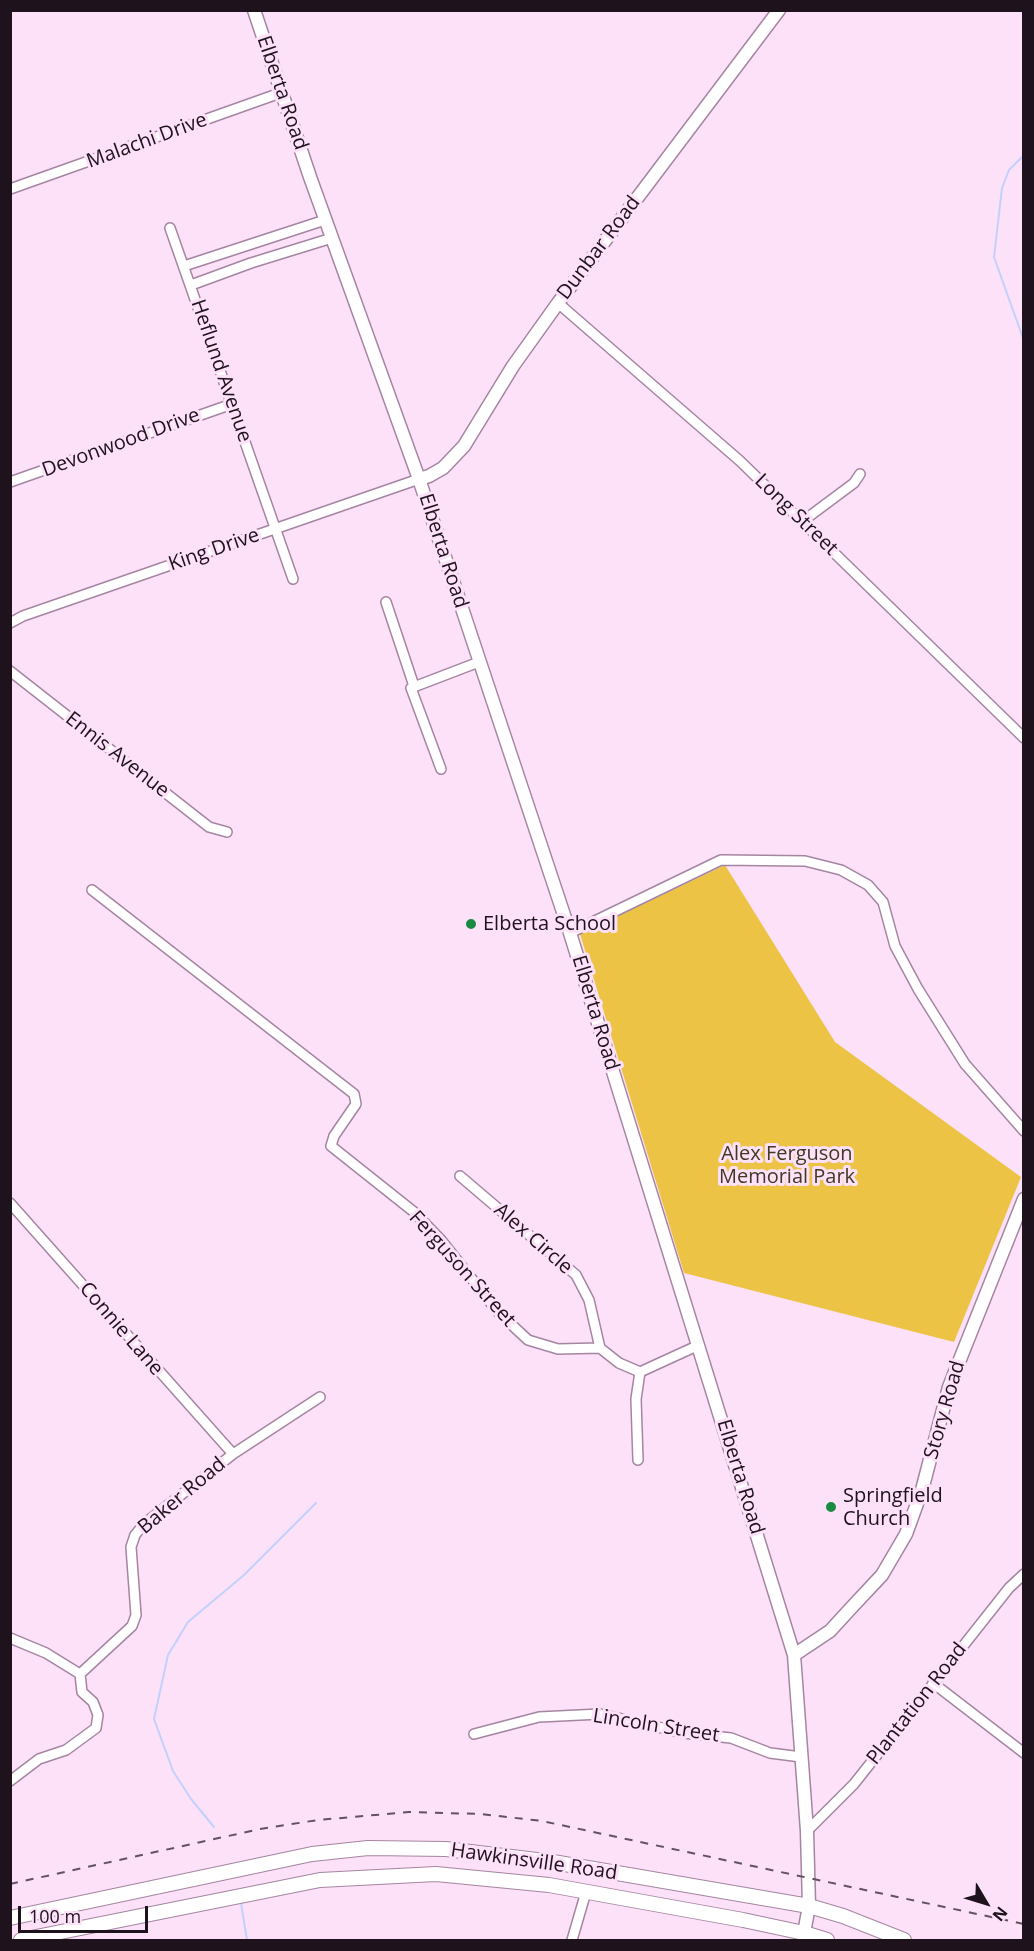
<!DOCTYPE html>
<html>
<head>
<meta charset="utf-8">
<style>
	body { margin:0 }
	#map { position:relative; width:1034px; height:1951px; overflow:hidden; background:#fde1f9; font-family:"Open Sans",sans-serif }
	canvas { display:block }
	.frame { position:absolute; inset:0; border:12px solid #1e121d; pointer-events:none }
	.north { position:absolute; left:956px; top:1873px; width:60px; height:60px; -webkit-text-stroke:4px #fde1f9; paint-order:stroke; rotate:128deg; font-size:16px; font-weight:700; line-height:24px; text-align:center; color:#1e121d }
	.north::after { content:''; display:block; margin:auto; width:21px; height:27px; background:#1e121d; clip-path:polygon(50% 0,100% 100%,50% 72%,0 100%) }
	.scale { position:absolute; left:18px; top:1906px; width:130px; height:27px; box-sizing:border-box; border:3px solid #1e121d; border-top:0; padding-left:8px; font-size:18px; line-height:21px; white-space:nowrap; color:#1e121d; -webkit-text-stroke:4px #fde1f9; paint-order:stroke }
</style>
</head>
<body>
<div id="map">
<canvas width="1034" height="1951"></canvas>
<div class="frame"></div>
<div class="north">N</div>
<div class="scale">100 m</div>
</div>
<script>
const c = document.querySelector('canvas').getContext('2d');
c.lineJoin = 'round';
function fillPath(path, color) {
  c.fillStyle = color;
  c.fill(path, 'evenodd');
}
function shape(rows) {
  const path = new Path2D();
  for (const r of rows) {
    path.moveTo(r[0], r[1]);
    for (let i = 2; i < r.length; i += 2) path.lineTo(r[i], r[i + 1]);
  }
  return path;
}
function trace(path, color, width, dash) {
  c.strokeStyle = color;
  c.lineWidth = width;
  c.lineCap = dash ? 'butt' : 'round';
  c.setLineDash(dash || []);
  c.stroke(path);
}
function drawText(font, color, halo, rows, align = 'center') {
  c.font = font + ' "Open Sans",sans-serif';
  c.lineWidth = 6;
  c.setLineDash([]);
  c.textBaseline = 'middle';
  c.strokeStyle = halo;
  c.fillStyle = color;
  for (const [text, x, y, turn = 0] of rows) {
    c.save();
    c.translate(x, y);
    c.rotate((+turn || 0) * Math.PI / 180);
    c.textAlign = isNaN(turn) ? turn : align;
    if (halo) c.strokeText(text, 0, 0);
    c.fillText(text, 0, 0);
    c.restore();
  }
}
const green = shape([
	[725,865,835,1042,1021,1177,954,1342,684,1273,580,934]
]);
const stream = shape([
	[1024,155,1009,170,1002,188,994,257,1024,341],
	[214,1827,191,1799,173,1771,154,1719,168,1655,188,1622,244,1575,316,1503],
	[241,1903,247,1940]
]);
const street = shape([
	[10,189,283,92],
	[170,228,293,579],
	[184,266,325,220],
	[191,285,251,263,332,238],
	[558,303,740,461,1024,738],
	[10,482,232,404],
	[803,521,854,483,860,474],
	[386,602,414,686],
	[10,623,23,616,419,479],
	[10,671,209,827,227,832],
	[441,769,411,688,479,662],
	[92,890,354,1094,356,1104,334,1136,331,1146,414,1212,441,1240,498,1312,528,1340,558,1349,600,1348,619,1363,640,1372,699,1345],
	[570,933,721,860,805,861,841,870,868,885,883,902,895,946,918,989,965,1064,1024,1131],
	[460,1176,576,1275,589,1300,600,1348],
	[10,1203,233,1454],
	[638,1460,636,1399,640,1372],
	[10,1638,46,1653,80,1674],
	[933,1683,1024,1753],
	[474,1734,539,1717,600,1714,684,1733,731,1738,770,1753,801,1757],
	[10,1781,39,1759,66,1750,96,1728,98,1715,93,1702,82,1692,80,1674,132,1626,136,1615,131,1547,135,1535,144,1524,233,1454,320,1397],
	[807,1831,854,1784,1009,1588,1024,1574],
	[572,1940,586,1892]
]);
const secondary = shape([
	[254,10,310,177,419,479,570,933,794,1655,807,1831,809,1906,804,1933],
	[419,479,429,476,443,468,464,446,513,366,558,303,779,10],
	[794,1655,830,1631,852,1607,882,1575,906,1534,922,1490,949,1387,1024,1199]
]);
const primary = shape([
	[10,1918,312,1854,368,1848,446,1849,553,1862,809,1906,843,1916,904,1940],
	[21,1940,320,1880,436,1874,549,1885,743,1920,804,1933,827,1940]
]);
const rail = shape([
	[10,1884,260,1829,318,1820,409,1812,481,1814,542,1821,1024,1924]
]);
const markers = [
	[471,924,6,"#1b8b44"],
	[831,1507,6,"#1b8b44"]
];
const streetNames = [
	["Elberta Road",282,93,71],
	["Malachi Drive",147,141,-20],
	["Dunbar Road",599,248,-53],
	["Heflund Avenue",221,371,71],
	["Devonwood Drive",121,443,-20],
	["Long Street",796,515,44],
	["King Drive",214,550,-19],
	["Elberta Road",443,551,72],
	["Ennis Avenue",117,755,38],
	["Elberta Road",595,1013,73],
	["Alex Circle",533,1239,41],
	["Ferguson Street",462,1269,48],
	["Connie Lane",121,1329,49],
	["Story Road",945,1410,-74],
	["Elberta Road",740,1477,73],
	["Baker Road",182,1496,-40],
	["Plantation Road",917,1704,-52],
	["Lincoln Street",656,1726,9],
	["Hawkinsville Road",534,1862,8]
];
const poiNames = [
	["Elberta School",483,924],
	["Springfield",843,1496],
	["Church",843,1519]
];
const parkNames = [
	["Alex Ferguson",787,1154],
	["Memorial Park",787,1177]
];
fillPath(green, '#edc345');
trace(stream, '#c2d1fc', 2);
trace(street, '#a585a1', 12);
trace(secondary, '#a585a1', 15);
trace(primary, '#a585a1', 16);
trace(street, '#fff', 9);
trace(secondary, '#fff', 12);
trace(primary, '#fff', 14);
trace(rail, '#635261', 2, [8, 8]);
for (const [x, y, r, color] of markers) {
  const dot = new Path2D();
  dot.arc(x, y, r, 0, 2 * Math.PI);
  c.fillStyle = color;
  c.fill(dot);
  trace(dot, '#fde1f9', 2);
}
drawText('20px', '#1e121d', '#fde1f9', streetNames);
drawText('20px', '#1e121d', '#fde1f9', poiNames, 'left');
drawText('20px', '#413923', '#fde1f9', parkNames);
</script>
</body>
</html>
